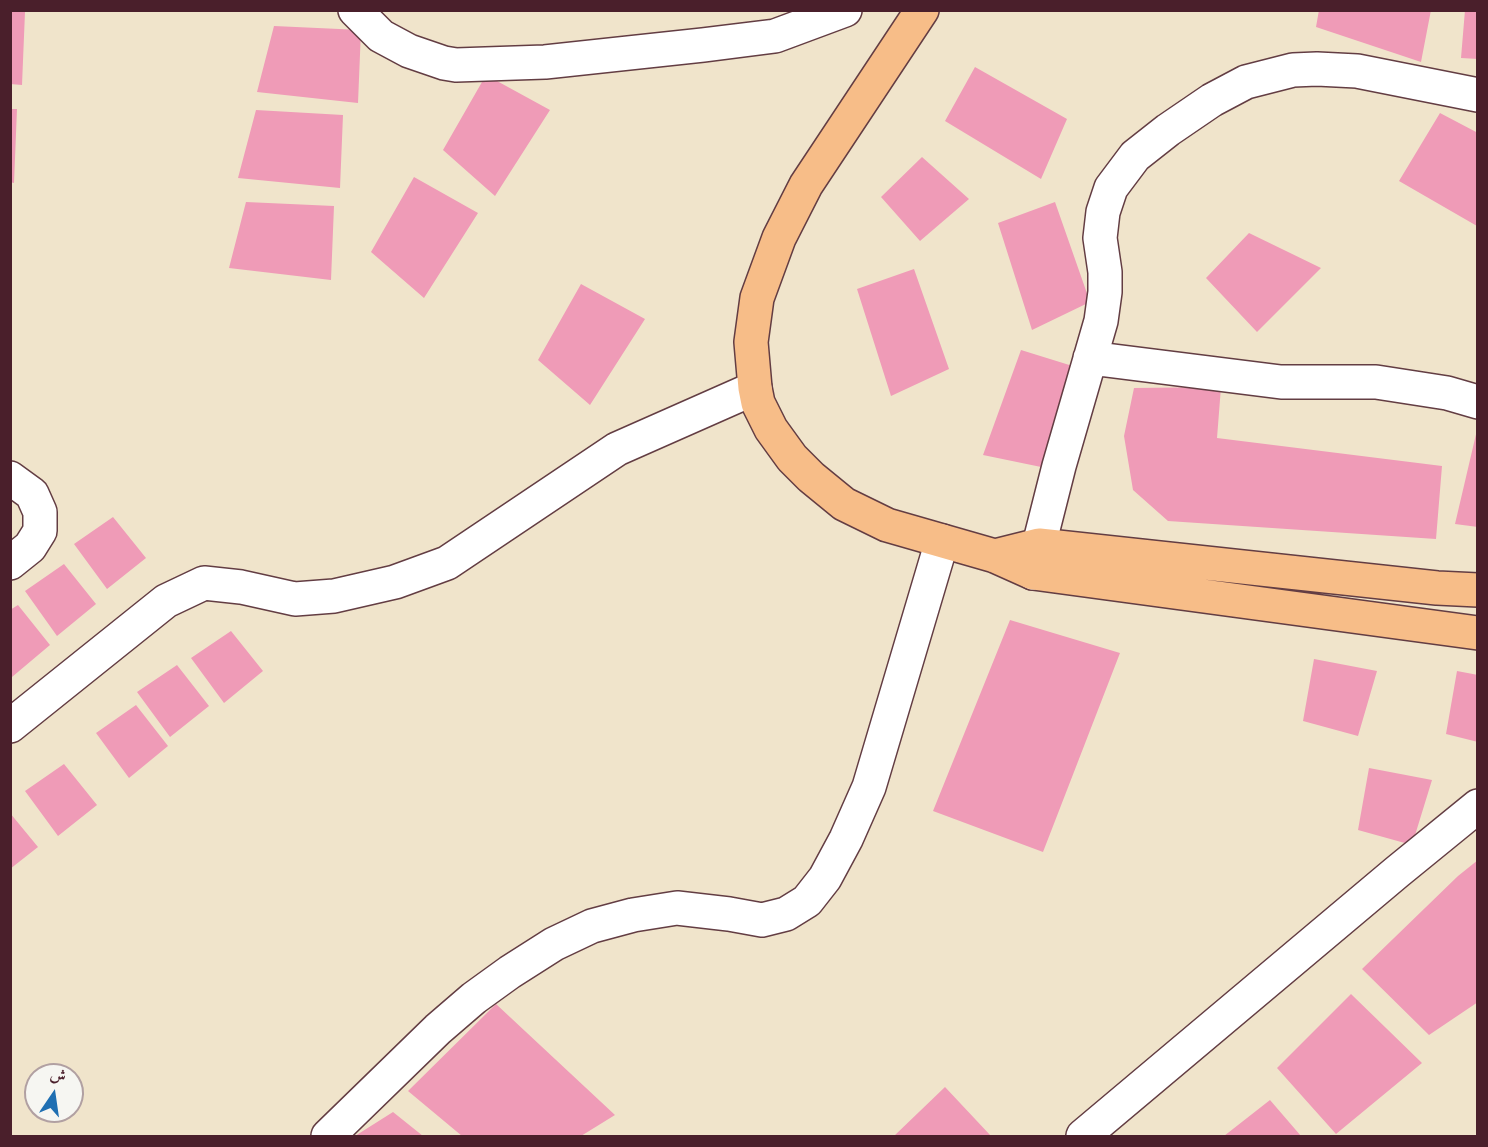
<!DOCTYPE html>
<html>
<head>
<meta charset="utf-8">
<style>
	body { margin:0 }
	#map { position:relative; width:1488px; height:1147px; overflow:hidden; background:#f0e4cb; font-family:"Sorts Mill Goudy",Amiri,serif }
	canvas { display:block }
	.frame { position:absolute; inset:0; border:12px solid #4a1f2b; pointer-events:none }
	.north { position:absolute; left:24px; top:1063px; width:60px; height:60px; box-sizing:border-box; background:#f6f6f2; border:2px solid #b1a0a2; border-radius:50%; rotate:13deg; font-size:16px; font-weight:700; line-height:24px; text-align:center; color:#4a1f2b }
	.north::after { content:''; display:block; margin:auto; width:21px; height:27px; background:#1f6fb2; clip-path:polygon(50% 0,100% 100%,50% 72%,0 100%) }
</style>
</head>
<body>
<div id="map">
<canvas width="1488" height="1147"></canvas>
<div class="frame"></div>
<div class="north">ش</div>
</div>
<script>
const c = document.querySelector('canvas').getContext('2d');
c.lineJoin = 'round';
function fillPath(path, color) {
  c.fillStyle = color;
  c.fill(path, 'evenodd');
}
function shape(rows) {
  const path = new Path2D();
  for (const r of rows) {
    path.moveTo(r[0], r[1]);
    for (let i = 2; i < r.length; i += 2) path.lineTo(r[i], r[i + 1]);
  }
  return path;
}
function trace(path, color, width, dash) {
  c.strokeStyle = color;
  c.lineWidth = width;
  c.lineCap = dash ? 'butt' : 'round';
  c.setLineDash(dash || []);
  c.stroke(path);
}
const building = shape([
	[1319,10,1431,10,1421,62,1316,27],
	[1465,10,1478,10,1478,59,1461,58],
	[10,11,25,12,22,85,10,84],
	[274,26,361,30,358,103,257,92],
	[975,67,1067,119,1041,179,945,121],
	[486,75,550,110,495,196,443,150],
	[10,109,17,109,14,183,10,182],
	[256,110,343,115,340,188,238,178],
	[1440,113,1478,133,1477,226,1399,181],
	[922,157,969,199,920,241,881,197],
	[414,177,478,213,424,298,371,252],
	[246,202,334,206,331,280,229,268],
	[1055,202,1090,302,1032,330,998,223],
	[1249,233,1321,268,1257,332,1206,278],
	[914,269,949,369,891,396,857,289],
	[581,284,645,319,590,405,538,360],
	[1021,350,1079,368,1046,468,983,455],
	[1221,387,1217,438,1442,466,1436,539,1168,521,1133,490,1124,436,1134,388],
	[1477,430,1478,430,1478,527,1455,524],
	[113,517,146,558,107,589,74,544],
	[64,564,96,604,57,636,25,591],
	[18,605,50,645,12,677,10,675,10,610],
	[1010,620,1120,653,1043,852,933,811],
	[231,631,263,671,224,703,191,658],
	[1314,659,1377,671,1358,736,1303,721],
	[177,665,209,706,170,737,137,692],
	[1457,671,1478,675,1478,742,1446,734],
	[136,705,168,746,129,778,96,733],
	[64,764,97,805,58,836,25,791],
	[1369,768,1432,780,1412,845,1358,830],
	[10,813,38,847,10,869],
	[1478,860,1478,1002,1429,1035,1362,969,1458,876],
	[1351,994,1422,1063,1336,1134,1277,1068],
	[496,1004,615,1115,581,1136,462,1136,408,1091],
	[945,1087,991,1136,894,1136],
	[1270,1100,1301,1136,1224,1136],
	[393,1112,423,1136,355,1136]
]);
const minor = shape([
	[355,10,381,36,409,51,444,63,456,65,545,62,703,45,775,36,845,10],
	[1090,358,1281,382,1376,382,1447,393,1478,402],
	[10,478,32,494,40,512,40,531,30,547,10,563],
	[1033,573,1039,545,1059,466,1101,321,1105,292,1105,272,1100,238,1103,212,1111,188,1135,156,1168,130,1212,100,1246,82,1293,70,1317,69,1357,71,1478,95],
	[10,726,166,601,204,583,241,587,295,599,334,596,395,582,447,563,617,449,755,388],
	[328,1136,438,1029,474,998,510,972,554,944,592,926,633,915,677,908,729,914,762,920,786,914,807,901,825,878,846,839,869,787,942,541],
	[1083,1136,1397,872,1478,806]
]);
const major = shape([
	[922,10,806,185,779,238,757,298,751,342,755,388,758,403,771,429,792,458,811,477,844,504,887,525,995,556,1033,573,1478,633],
	[995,556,1039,545,1437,588,1478,590]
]);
fillPath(building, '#ef9bb7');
trace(minor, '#633d43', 36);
trace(major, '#633d43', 36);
trace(minor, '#fff', 33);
trace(major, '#f7bd88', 33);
</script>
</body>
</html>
